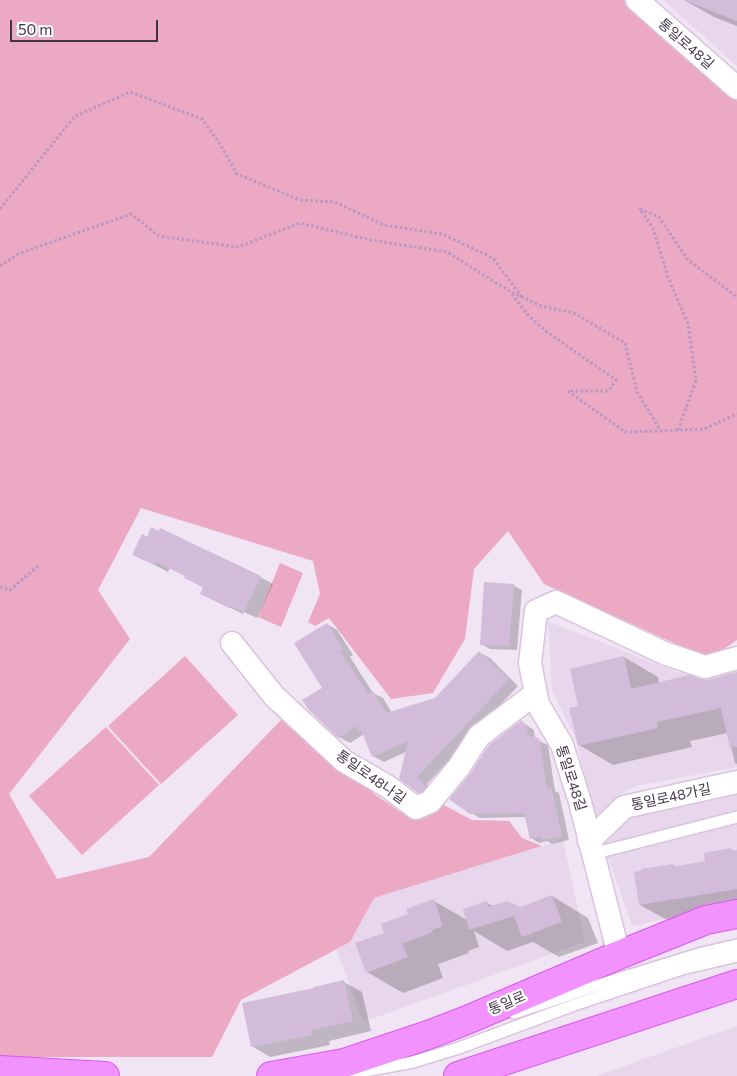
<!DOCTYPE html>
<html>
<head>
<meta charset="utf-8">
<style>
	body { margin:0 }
	#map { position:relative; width:737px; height:1076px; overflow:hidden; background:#f1e4f4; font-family:Commissioner,sans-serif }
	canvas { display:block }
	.scale { position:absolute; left:10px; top:20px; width:148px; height:22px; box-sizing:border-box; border:2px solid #423446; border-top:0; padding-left:6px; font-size:15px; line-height:18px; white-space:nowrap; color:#423446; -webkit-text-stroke:4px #fff; paint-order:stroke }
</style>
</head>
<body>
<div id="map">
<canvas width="737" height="1076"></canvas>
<div class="scale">50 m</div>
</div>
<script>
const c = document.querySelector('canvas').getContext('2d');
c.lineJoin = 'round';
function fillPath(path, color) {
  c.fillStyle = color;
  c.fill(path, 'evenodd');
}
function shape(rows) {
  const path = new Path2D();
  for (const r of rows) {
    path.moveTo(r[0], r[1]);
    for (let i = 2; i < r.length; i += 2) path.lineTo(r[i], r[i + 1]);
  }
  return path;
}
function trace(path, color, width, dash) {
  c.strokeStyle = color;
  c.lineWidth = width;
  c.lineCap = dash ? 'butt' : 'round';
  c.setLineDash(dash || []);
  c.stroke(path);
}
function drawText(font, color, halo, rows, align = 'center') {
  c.font = font + ' Commissioner,"Noto Sans KR",sans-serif';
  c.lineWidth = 4.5;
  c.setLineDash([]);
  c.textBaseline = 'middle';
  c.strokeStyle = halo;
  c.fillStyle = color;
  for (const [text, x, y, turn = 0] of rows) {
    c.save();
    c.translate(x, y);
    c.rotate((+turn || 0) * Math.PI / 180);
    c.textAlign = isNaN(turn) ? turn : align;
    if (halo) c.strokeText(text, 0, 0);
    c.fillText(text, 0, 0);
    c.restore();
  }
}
const residential = shape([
	[663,0,737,0,737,66],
	[548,621,677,672,737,661,737,767,635,786,620,795,595,818,576,740,552,690],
	[737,790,737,903,632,926,603,843,633,814],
	[563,840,585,942,363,1022,336,948,350,941,374,898],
	[737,1026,737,1076,596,1076]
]);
const green = shape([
	[0,0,623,0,698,69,737,101,737,640,709,659,544,584,508,531,474,569,465,639,433,693,391,699,329,618,315,626,308,622,320,594,313,561,141,508,98,590,130,639,9,794,57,879,149,857,283,718,377,796,411,819,440,803,472,820,509,821,522,838,542,846,374,898,350,942,241,1000,212,1057,0,1057],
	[280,563,303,573,281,627,258,617],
	[185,656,238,715,161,784,108,726],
	[106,727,159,785,82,855,29,796]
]);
const shadow = shape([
	[684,0,737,0,737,26,714,17],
	[134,554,260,577,273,584,257,618,244,612,243,614,202,594,204,588,186,578,186,576,170,568,168,572],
	[513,585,522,590,517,650,490,649,481,644],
	[327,624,337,630,353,655,350,657,373,693,383,698,392,713,436,699,479,652,490,658,518,686,427,784,435,793,429,798,419,792,406,752,384,762,373,756,364,734,350,743,339,737,324,688],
	[624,657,658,677,659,683,708,681,737,673,737,764,735,763,728,733,690,741,692,747,613,765,579,745,579,707],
	[522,722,534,730,535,739,548,745,555,791,559,793,569,840,552,844,547,841,539,843,531,838,526,817,480,818,471,813],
	[731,850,737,851,737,914,676,925,640,905,672,865,677,867,707,862],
	[552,896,588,918,598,943,559,957,533,942,507,951,474,931,479,947,468,951,469,953,438,964,443,978,403,993,367,972,385,933,410,914,434,901,467,920,487,903,493,906,521,908],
	[344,982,362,992,371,1031,329,1041,330,1045,270,1057,252,1046]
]);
const building = shape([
	[686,0,737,0,737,21,686,1],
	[151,527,159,531,160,528,261,576,244,612,230,606,229,608,200,594,203,587,184,578,185,576,156,562,155,565,132,555,142,534,147,537],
	[484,582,514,584,509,646,480,645],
	[327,623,343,649,340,651,368,694,373,691,386,713,435,698,479,651,509,679,417,777,426,787,422,791,418,793,399,779,408,741,372,757,361,730,359,731,356,726,338,738,309,710,302,700,322,688,294,643],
	[624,656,631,689,689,675,701,679,708,680,737,672,737,747,730,748,721,708,657,722,658,728,578,746,569,708,578,706,570,669],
	[522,720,523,724,526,724,528,735,539,738,547,788,551,787,562,836,542,840,541,837,530,839,524,813,470,814,450,800,450,798,470,774,489,745],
	[731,848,732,851,737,850,737,889,639,905,634,872,641,871,641,869,673,864,673,867,705,861,704,853],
	[552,895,562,922,522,937,514,916,469,930,463,909,487,901,488,907,507,901,521,907],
	[434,899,443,926,432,930,433,932,402,944,408,957,366,973,355,943,384,933,381,924,408,914,406,909],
	[344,980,353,1021,311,1030,312,1035,251,1047,242,1003,314,988,314,987]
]);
const path = shape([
	[0,209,75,116,130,92,202,119,220,144,237,174,300,200,335,202,384,225,442,234,493,258,522,297],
	[0,266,18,254,131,214,159,236,238,247,300,223,370,240,447,252,511,292,541,306,574,313,625,343,637,392,661,431,704,429,737,414],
	[512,294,527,314,547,332,616,380,609,391,568,391,625,432,661,431],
	[678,430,696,380,688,324,668,277,653,228,640,209,659,217,688,260,737,297],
	[0,587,10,590,38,566]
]);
const lane = shape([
	[592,854,737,817],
	[514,1013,589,988,702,953,737,945],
	[349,1074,413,1062,459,1048,574,1005,682,969,737,956]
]);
const street = shape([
	[637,0,737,88],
	[232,643,274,696,344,761,387,786,416,808,430,802,459,767,479,736,536,693],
	[589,841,624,807,737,782],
	[619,955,580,802,562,745,538,704,530,663,536,611,556,602,664,653,705,667,737,658]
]);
const primary = shape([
	[0,1070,105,1076],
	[271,1076,344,1063,428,1035,467,1020,619,955,706,920,737,914],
	[458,1076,737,984]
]);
const streetNames = [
	["통일로48길",686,44,41],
	["통일로48나길",371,777,35],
	["통일로48길",571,778,72],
	["통일로48가길",671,797,-12],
	["통일로",507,1003,-23]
];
fillPath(residential, '#e8d6ec');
fillPath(green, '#eba9c3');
fillPath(shadow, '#0003');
fillPath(building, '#d2bcd9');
trace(lane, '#d9c3de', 14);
trace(street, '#d9c3de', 25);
trace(primary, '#d759ed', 30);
trace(path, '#ba96c2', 3, [2.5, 2.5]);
trace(lane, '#fff', 11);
trace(street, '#fff', 22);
trace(primary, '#f192ff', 28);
drawText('14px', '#423446', '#fff', streetNames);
</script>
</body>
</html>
